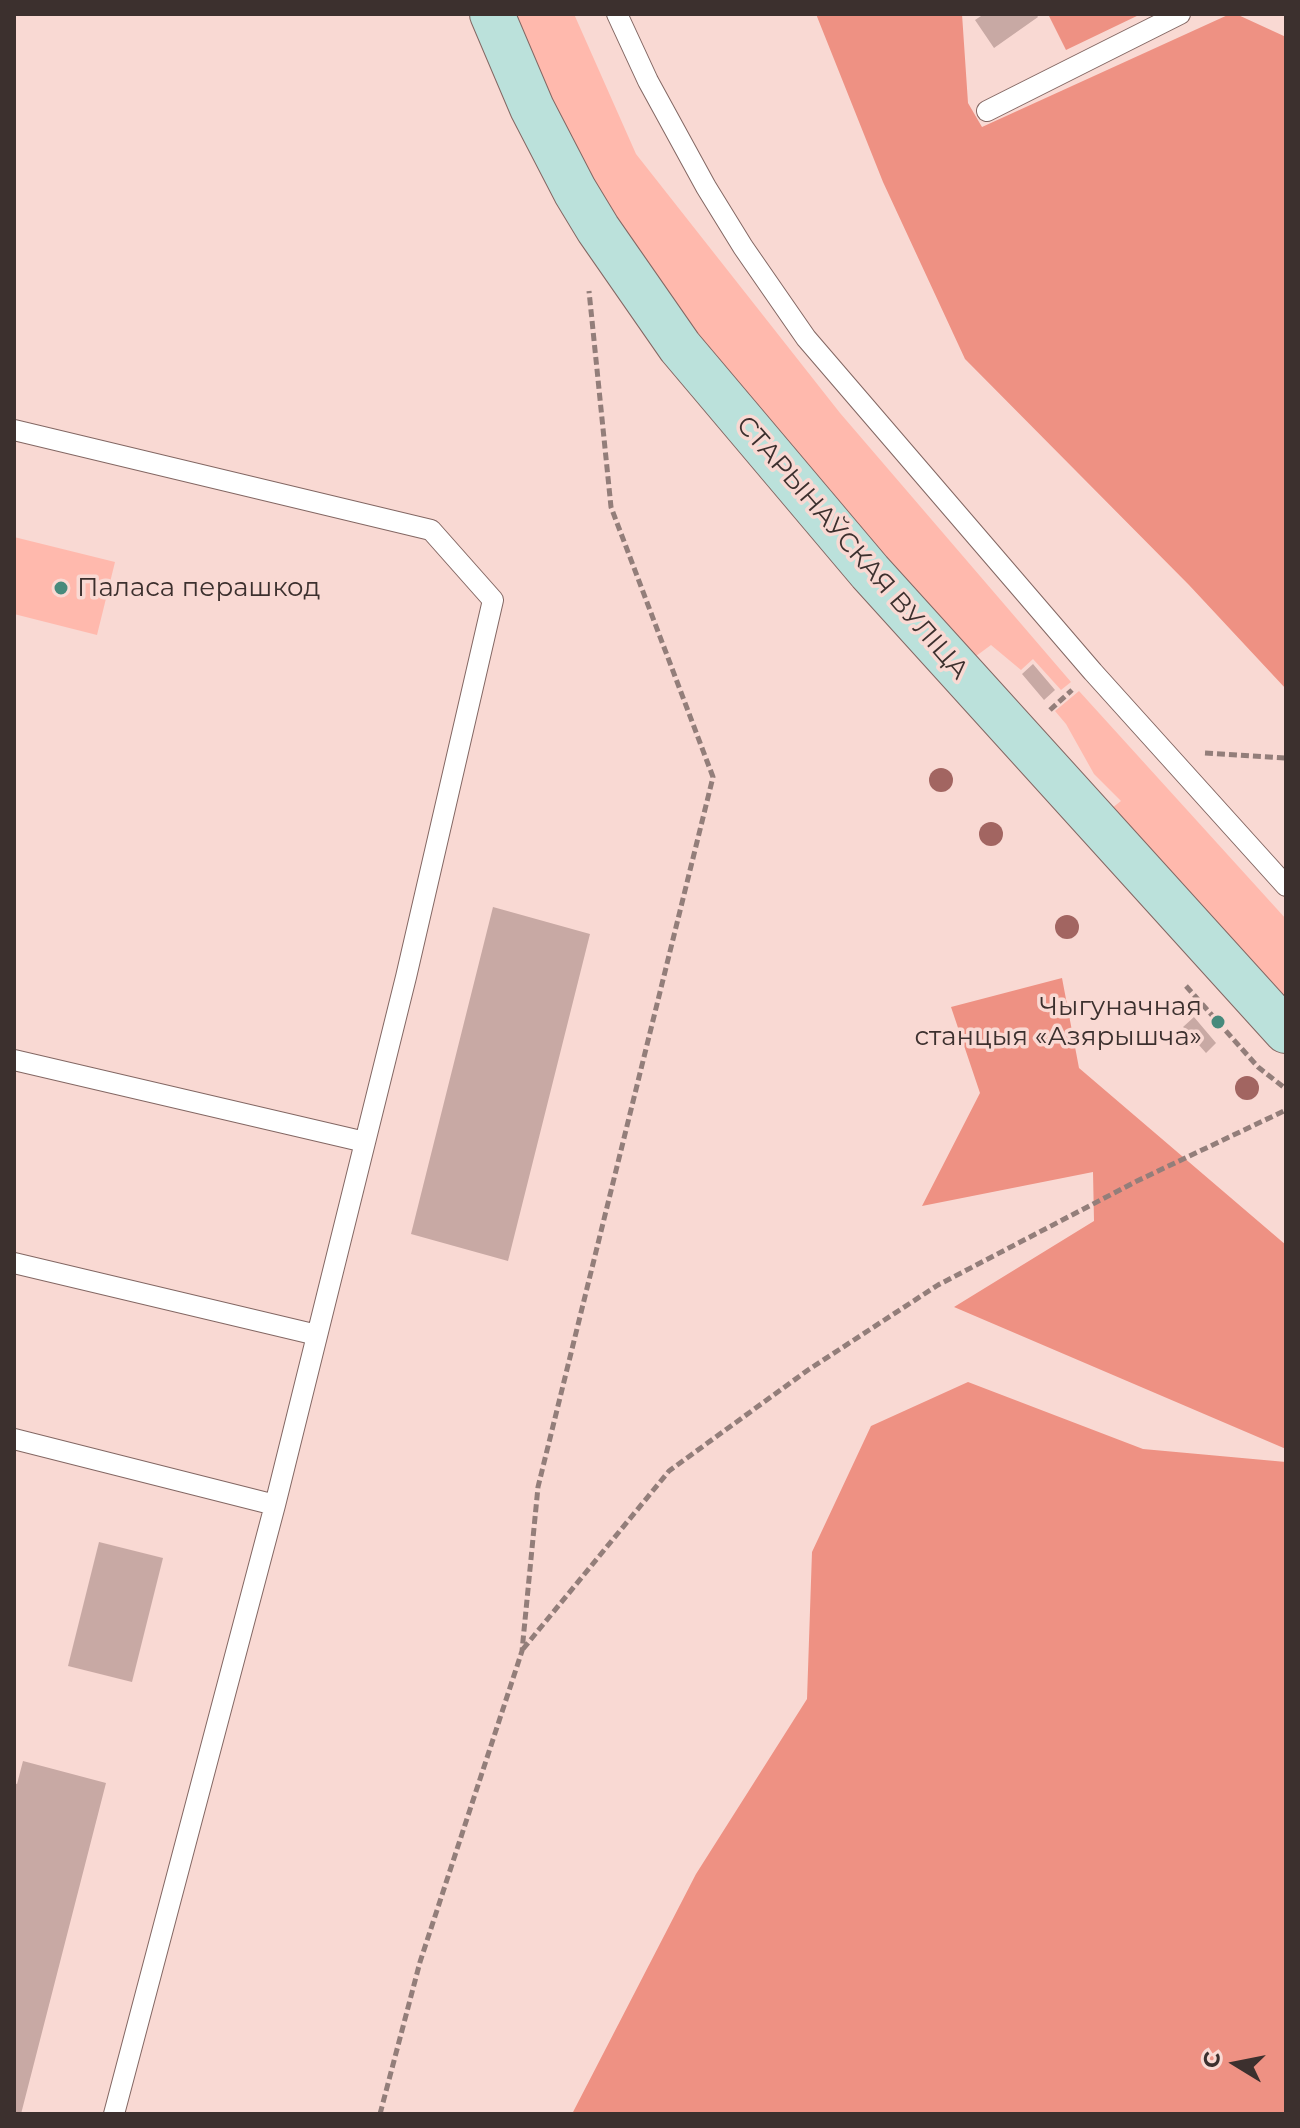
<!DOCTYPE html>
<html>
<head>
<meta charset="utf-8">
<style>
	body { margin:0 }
	#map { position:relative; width:1300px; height:2128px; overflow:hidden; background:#f9d9d3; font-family:Montserrat,sans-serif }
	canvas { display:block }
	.frame { position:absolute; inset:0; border:16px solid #3c302e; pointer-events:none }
	.north { position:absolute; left:1196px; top:2024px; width:80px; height:80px; -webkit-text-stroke:6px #f9d9d3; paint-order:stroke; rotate:280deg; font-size:22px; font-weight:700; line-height:32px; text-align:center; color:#3c302e }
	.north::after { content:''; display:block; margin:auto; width:28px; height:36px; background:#3c302e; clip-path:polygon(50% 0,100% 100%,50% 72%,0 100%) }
</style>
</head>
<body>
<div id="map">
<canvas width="1300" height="2128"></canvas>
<div class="frame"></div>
<div class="north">С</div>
</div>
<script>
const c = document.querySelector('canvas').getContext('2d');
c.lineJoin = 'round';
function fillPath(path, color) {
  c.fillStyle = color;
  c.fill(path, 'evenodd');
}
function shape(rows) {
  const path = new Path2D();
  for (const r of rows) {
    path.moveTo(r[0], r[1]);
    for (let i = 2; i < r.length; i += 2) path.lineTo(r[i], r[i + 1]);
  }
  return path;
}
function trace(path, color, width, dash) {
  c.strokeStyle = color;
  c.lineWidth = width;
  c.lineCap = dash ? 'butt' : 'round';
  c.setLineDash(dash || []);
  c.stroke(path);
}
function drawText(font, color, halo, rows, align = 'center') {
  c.font = font + ' Montserrat,sans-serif';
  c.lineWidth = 7;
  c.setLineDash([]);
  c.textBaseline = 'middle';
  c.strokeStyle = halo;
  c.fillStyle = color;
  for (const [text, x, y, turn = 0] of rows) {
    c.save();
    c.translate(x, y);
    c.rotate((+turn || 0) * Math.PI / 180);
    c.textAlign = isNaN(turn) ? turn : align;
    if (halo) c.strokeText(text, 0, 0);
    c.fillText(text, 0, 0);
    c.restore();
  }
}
const green = shape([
	[511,14,574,14,636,154,840,413,1071,682,1061,690,1033,659,1021,670,991,645,972,659,694,334,617,221,545,95],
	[14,537,115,562,97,635,14,614],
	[1079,691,1286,919,1286,998,1112,808,1121,801,1094,774,1066,724,1055,711]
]);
const forest = shape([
	[816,14,962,14,968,103,982,127,1230,14,1236,14,1286,37,1286,689,1189,585,965,359,883,182],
	[1048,14,1141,14,1066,50],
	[1062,978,1079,1068,1286,1245,1286,1449,954,1307,1094,1221,1093,1172,922,1206,980,1093,951,1007],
	[968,1382,1143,1449,1286,1462,1286,2114,572,2114,696,1874,807,1699,812,1552,871,1426]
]);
const building = shape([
	[984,14,1036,14,1038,17,994,48,975,20],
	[1033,664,1055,690,1044,700,1022,674],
	[493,907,590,934,508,1261,411,1234],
	[1194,1017,1216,1043,1206,1053,1183,1027],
	[99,1542,163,1558,132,1682,68,1666],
	[23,1761,106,1783,21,2114,14,2114,14,1783,17,1784]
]);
const path = shape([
	[1050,710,1072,690],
	[1205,753,1286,758],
	[1186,986,1258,1067,1286,1089],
	[523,1649,669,1471,808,1370,938,1285,1137,1181,1286,1110],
	[380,2114,420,1962,522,1651,538,1487,713,777,611,507,589,291]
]);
const lane = shape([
	[617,14,648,81,706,187,743,247,806,338,1093,672,1286,886],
	[987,111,1180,14],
	[14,430,431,530,493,600,406,977,275,1505,114,2114],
	[14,1060,365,1142],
	[14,1263,317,1335],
	[14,1439,275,1505]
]);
const secondary = shape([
	[492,14,532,108,575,191,598,229,680,347,870,572,1286,1031]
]);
const trees = [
	[941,780],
	[991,834],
	[1067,927],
	[1247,1088]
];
const markers = [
	[61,588,8,"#478a7c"],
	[1218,1022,8,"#478a7c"]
];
const streetNames = [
	["СТАРЫНАЎСКАЯ ВУЛІЦА",852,548,49]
];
const poiNames = [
	["Паласа перашкод",77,588],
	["Чыгуначная",1202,1007,"right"],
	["станцыя «Азярышча»",1202,1037,"right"]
];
fillPath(green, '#ffb9ad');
fillPath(forest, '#ee9183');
fillPath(building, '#c8a9a4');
trace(lane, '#836763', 22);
trace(secondary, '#836763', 46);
trace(path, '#937e7a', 5, [8, 4]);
trace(lane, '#fff', 20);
trace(secondary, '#bbe1db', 44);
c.fillStyle = '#a26561';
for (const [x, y] of trees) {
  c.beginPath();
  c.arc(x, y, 12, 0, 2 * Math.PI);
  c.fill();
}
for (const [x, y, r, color] of markers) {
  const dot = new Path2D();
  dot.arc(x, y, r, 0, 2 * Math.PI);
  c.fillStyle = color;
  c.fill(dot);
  trace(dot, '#f9d9d3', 3);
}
drawText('26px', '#3c302e', '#f9d9d3', streetNames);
drawText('26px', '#3c302e', '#f9d9d3', poiNames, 'left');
</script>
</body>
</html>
